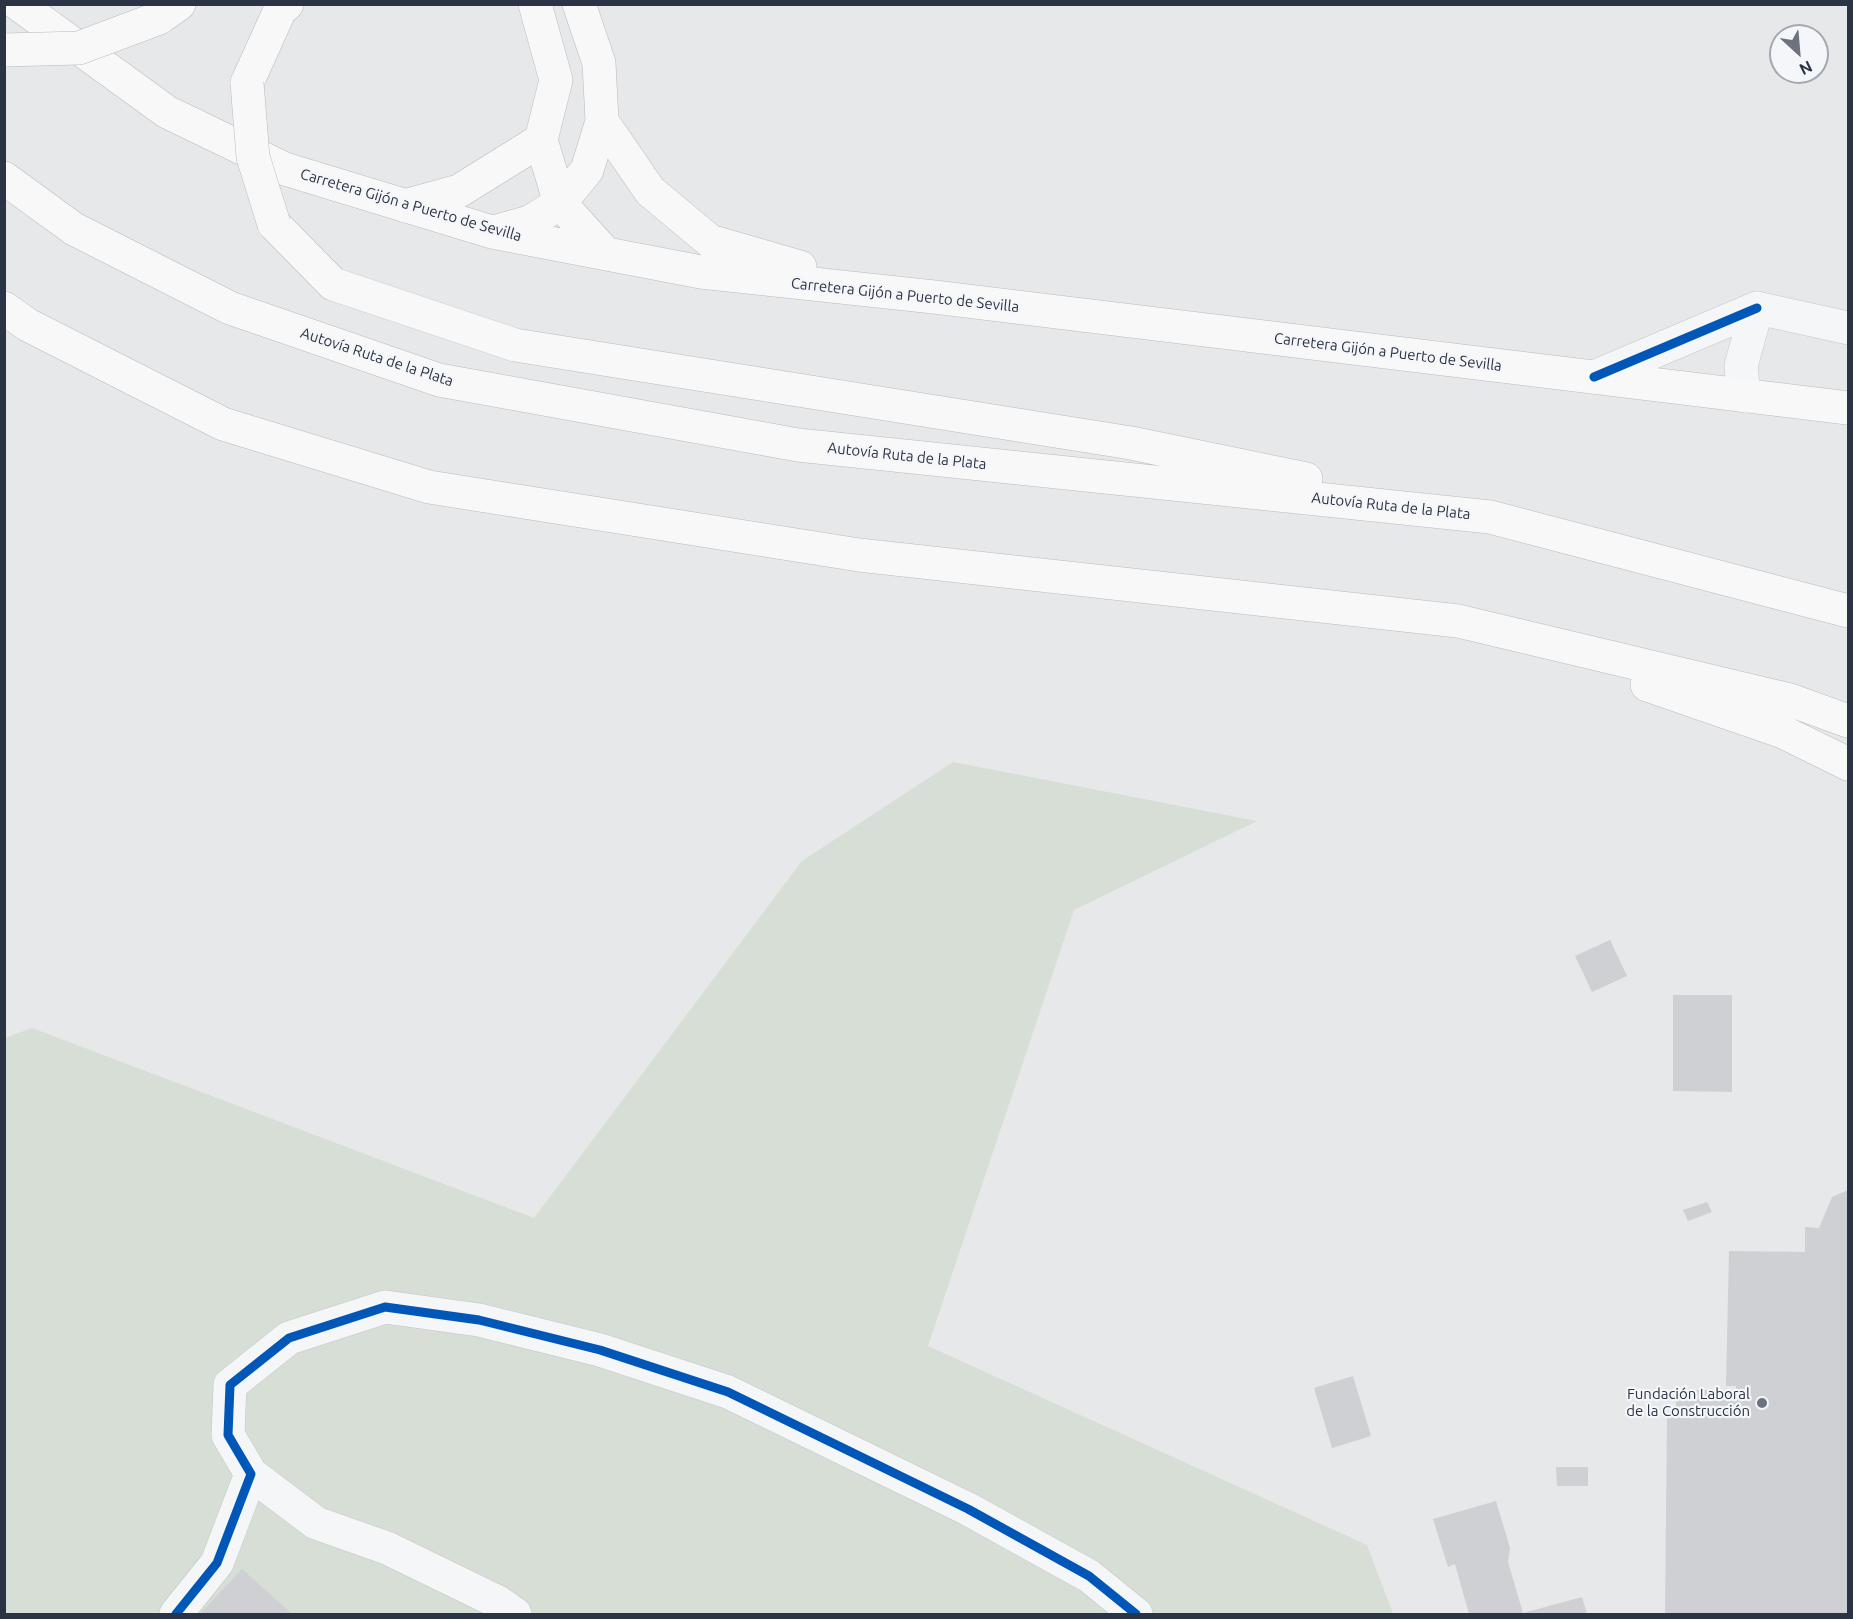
<!DOCTYPE html>
<html>
<head>
<meta charset="utf-8">
<style>
	body { margin:0 }
	#map { position:relative; width:1853px; height:1619px; overflow:hidden; background:#e6e8ea; font-family:Ubuntu,sans-serif }
	canvas { display:block }
	.frame { position:absolute; inset:0; border:6px solid #2b3445; pointer-events:none }
	.north { position:absolute; left:1769px; top:24px; width:60px; height:60px; box-sizing:border-box; background:#f4f6f9; border:2px solid #a4a8b1; border-radius:50%; rotate:154deg; font-size:16px; font-weight:700; line-height:24px; text-align:center; color:#2b3445 }
	.north::after { content:''; display:block; margin:auto; width:21px; height:27px; background:#6c737f; clip-path:polygon(50% 0,100% 100%,50% 72%,0 100%) }
</style>
</head>
<body>
<div id="map">
<canvas width="1853" height="1619"></canvas>
<div class="frame"></div>
<div class="north">N</div>
</div>
<script>
const c = document.querySelector('canvas').getContext('2d');
c.lineJoin = 'round';
function fillPath(path, color) {
  c.fillStyle = color;
  c.fill(path, 'evenodd');
}
function shape(rows) {
  const path = new Path2D();
  for (const r of rows) {
    path.moveTo(r[0], r[1]);
    for (let i = 2; i < r.length; i += 2) path.lineTo(r[i], r[i + 1]);
  }
  return path;
}
function trace(path, color, width, dash) {
  c.strokeStyle = color;
  c.lineWidth = width;
  c.lineCap = dash ? 'butt' : 'round';
  c.setLineDash(dash || []);
  c.stroke(path);
}
function drawText(font, color, halo, rows, align = 'center') {
  c.font = font + ' Ubuntu,sans-serif';
  c.lineWidth = 4.5;
  c.setLineDash([]);
  c.textBaseline = 'middle';
  c.strokeStyle = halo;
  c.fillStyle = color;
  for (const [text, x, y, turn = 0] of rows) {
    c.save();
    c.translate(x, y);
    c.rotate((+turn || 0) * Math.PI / 180);
    c.textAlign = isNaN(turn) ? turn : align;
    if (halo) c.strokeText(text, 0, 0);
    c.fillText(text, 0, 0);
    c.restore();
  }
}
const green = shape([
	[953,762,1257,821,1074,910,928,1346,1367,1545,1393,1614,5,1614,5,1038,32,1028,534,1218,802,861]
]);
const building = shape([
	[1610,940,1627,976,1592,992,1575,956],
	[1673,995,1732,995,1732,1092,1673,1091],
	[1848,1190,1848,1614,1665,1614,1667,1417,1676,1417,1676,1390,1736,1390,1736,1386,1726,1386,1729,1251,1805,1252,1805,1227,1819,1228,1832,1197],
	[1707,1202,1712,1212,1688,1221,1683,1210],
	[1353,1376,1371,1436,1332,1448,1314,1388],
	[1556,1467,1588,1467,1588,1486,1557,1486],
	[1496,1501,1510,1548,1508,1562,1523,1613,1582,1597,1587,1614,1469,1614,1455,1564,1448,1567,1433,1519],
	[242,1569,292,1614,200,1614]
]);
const street = shape([
	[1757,308,1848,328],
	[1594,377,1757,308],
	[1744,396,1741,366,1757,308],
	[251,1474,316,1523,387,1548,498,1602,515,1614],
	[176,1614,217,1563,251,1474,228,1435,230,1385,289,1338,385,1307,479,1320,600,1350,728,1392,968,1509,1089,1576,1136,1614]
]);
const highway = shape([
	[18,4,167,112,285,169,492,232,701,272,934,297,1848,408],
	[579,4,599,63,602,121,650,191,710,241,800,267],
	[159,18,179,4],
	[247,83,280,10,287,4],
	[541,140,560,203,606,254],
	[4,178,74,229,230,308,439,380,798,445,1490,517,1848,611],
	[405,206,459,191,541,140,556,80,535,4],
	[274,224,333,284,515,345,1131,443,1306,479],
	[494,232,530,222,560,203,587,170,602,121],
	[4,308,28,325,223,424,429,487,859,555,1458,621,1790,700,1848,721],
	[1647,685,1783,732,1848,764]
]);
const highwayBridge = shape([
	[4,50,79,48,159,18],
	[247,83,253,157,274,224]
]);
const cycleway = shape([
	[1594,377,1757,308],
	[176,1614,217,1563,251,1474,228,1435,230,1385,289,1338,385,1307,479,1320,600,1350,728,1392,968,1509,1089,1576,1136,1614]
]);
const markers = [
	[1762,1403,6,"#6c737f"]
];
const streetNames = [
	["Carretera Gijón a Puerto de Sevilla",411,205,16],
	["Carretera Gijón a Puerto de Sevilla",905,295,6],
	["Carretera Gijón a Puerto de Sevilla",1388,352,7],
	["Autovía Ruta de la Plata",377,357,18],
	["Autovía Ruta de la Plata",907,456,6],
	["Autovía Ruta de la Plata",1391,506,6]
];
const poiNames = [
	["Fundación Laboral",1750,1394],
	["de la Construcción",1750,1411]
];
fillPath(green, '#d6ded6');
fillPath(building, '#ced0d3');
trace(street, '#c4c6c8', 34);
trace(highway, '#b8bbbf', 34);
trace(street, '#f5f6f7', 33);
trace(highway, '#f8f8f8', 33);
trace(highwayBridge, '#b8bbbf', 34, []);
trace(highwayBridge, '#f8f8f8', 33);
trace(cycleway, '#0057b8', 9);
for (const [x, y, r, color] of markers) {
  const dot = new Path2D();
  dot.arc(x, y, r, 0, 2 * Math.PI);
  c.fillStyle = color;
  c.fill(dot);
  trace(dot, '#f4f6f9', 2);
}
drawText('15px', '#2b3445', '#f4f6f9', streetNames);
drawText('15px', '#2b3445', '#f4f6f9', poiNames, 'right');
</script>
</body>
</html>
